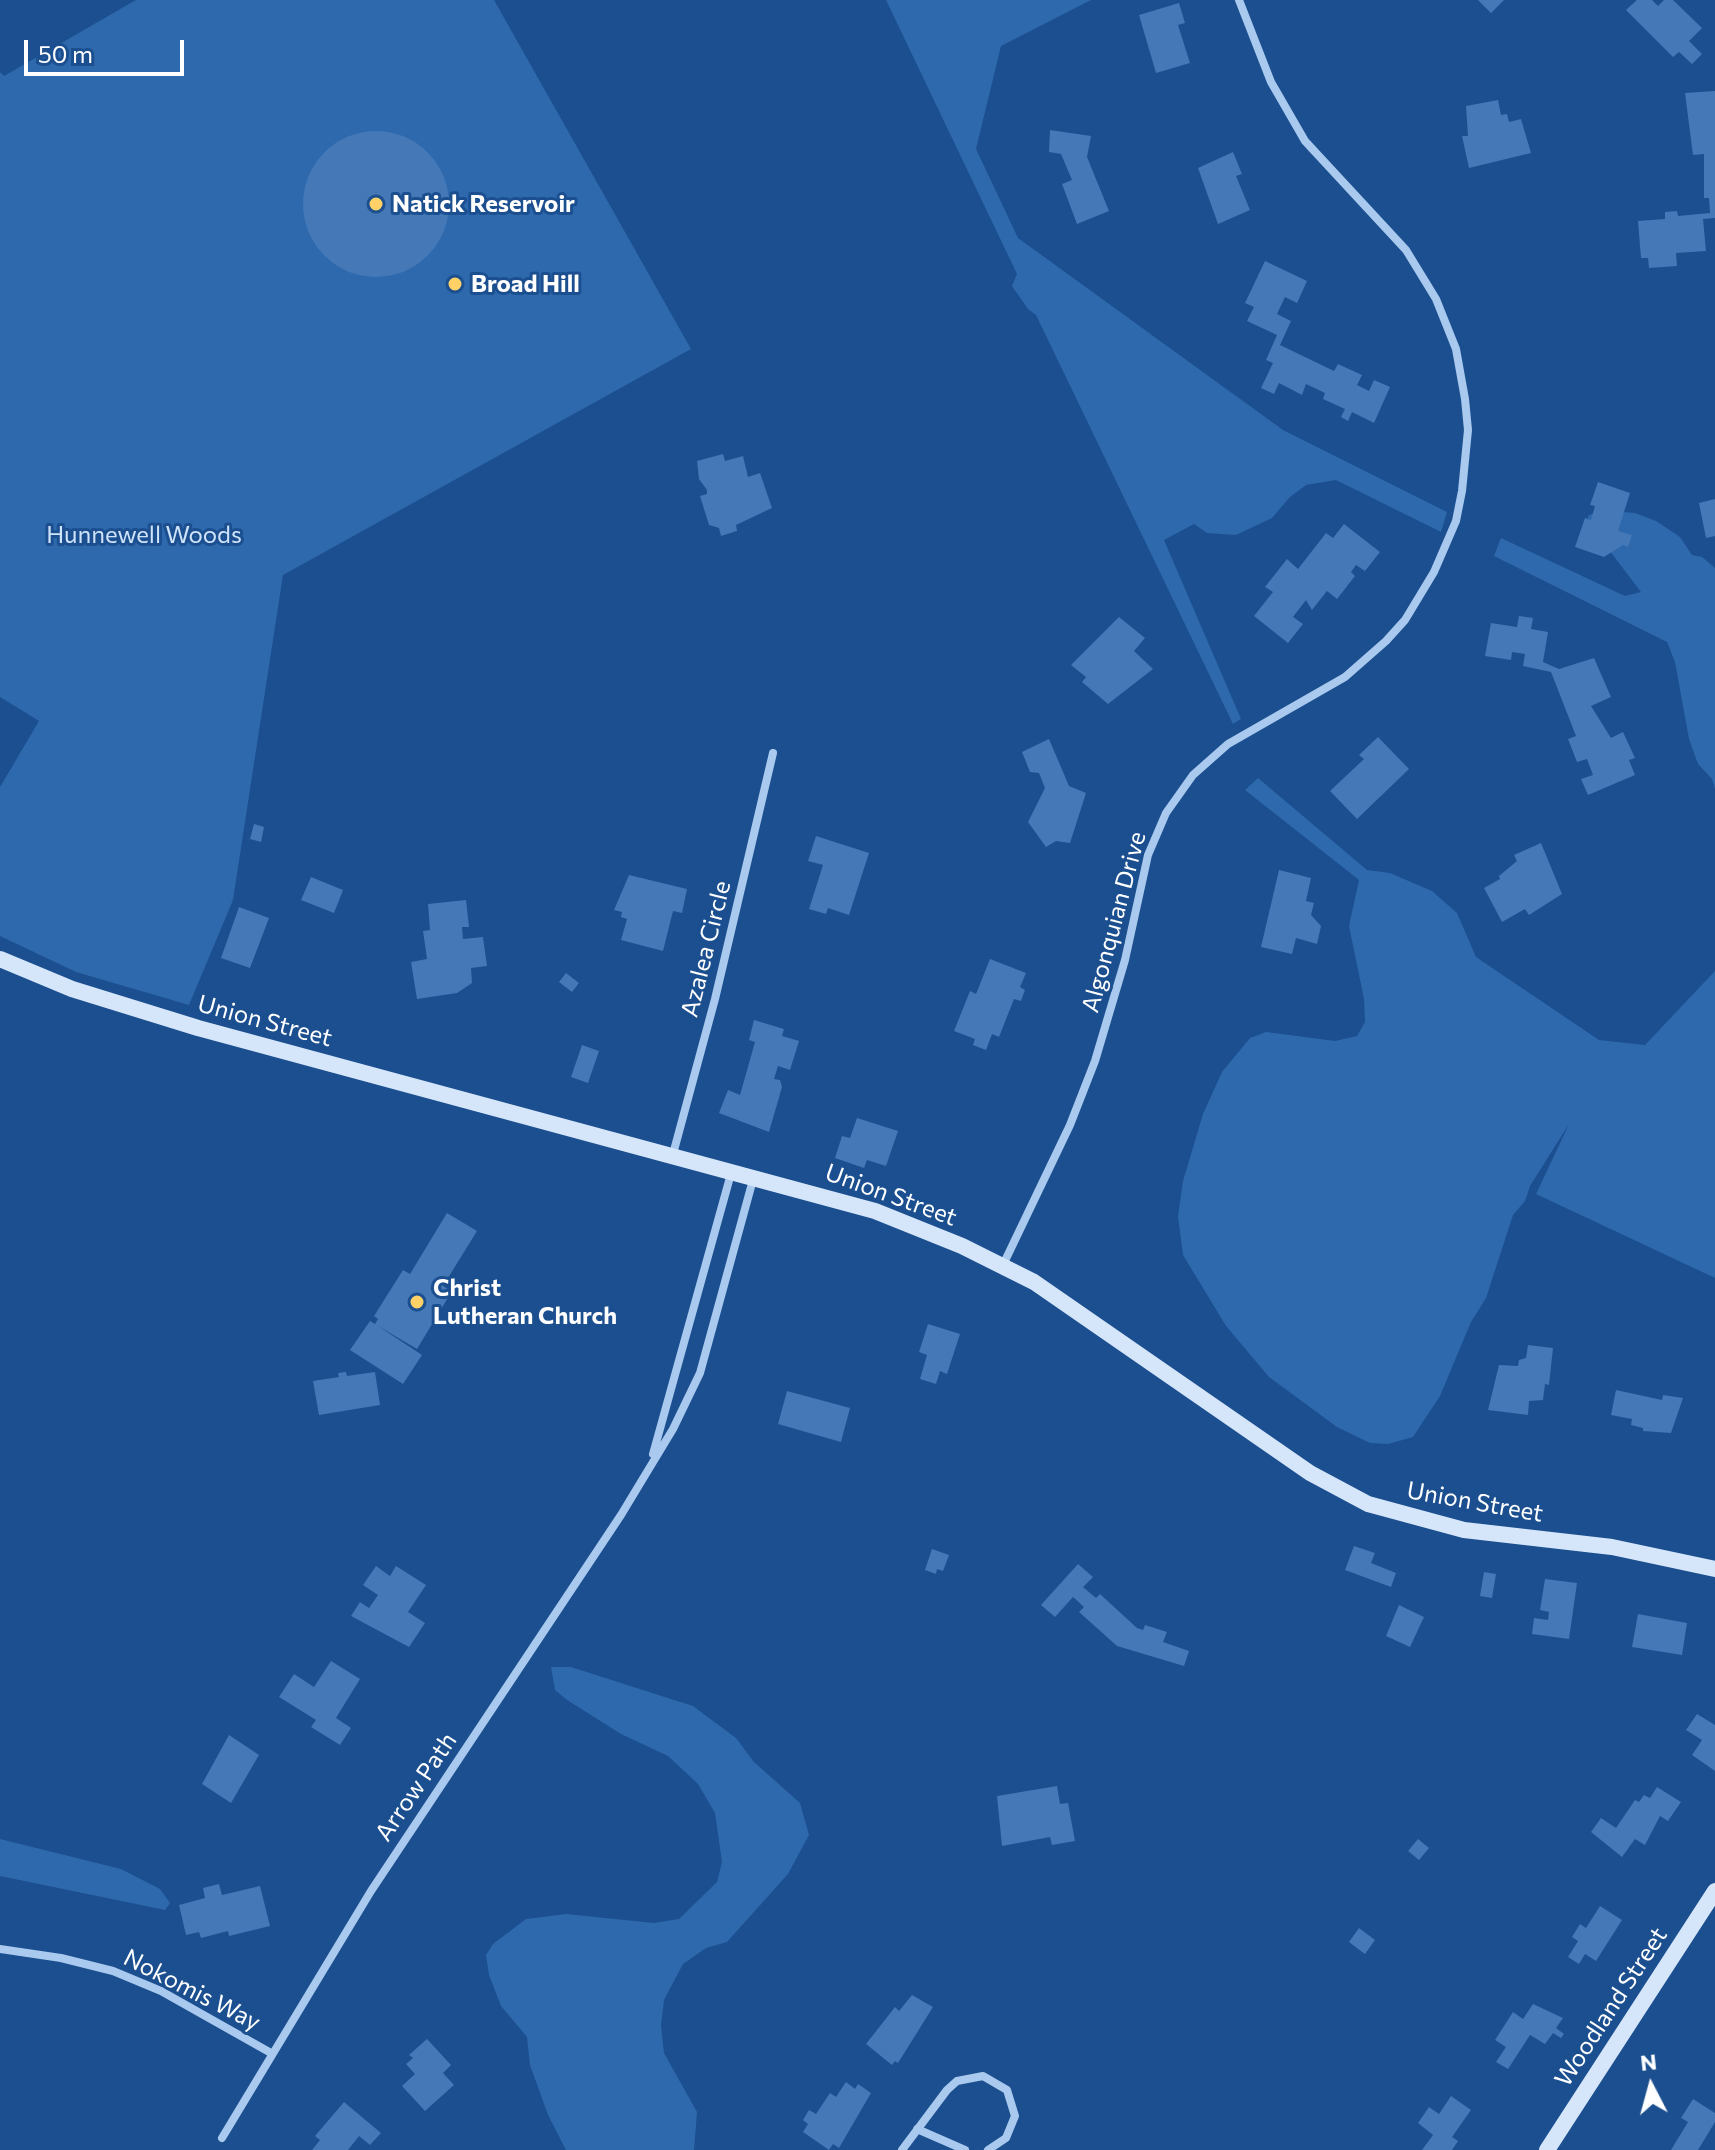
<!DOCTYPE html>
<html>
<head>
<meta charset="utf-8">
<style>
	body { margin:0 }
	#map { position:relative; width:1715px; height:2150px; overflow:hidden; background:#1b4f8f; font-family:Commissioner,sans-serif }
	canvas { display:block }
	.north { position:absolute; left:1611px; top:2046px; width:80px; height:80px; -webkit-text-stroke:6px #1b4f8f; paint-order:stroke; rotate:354deg; font-size:22px; font-weight:700; line-height:32px; text-align:center; color:#fff }
	.north::after { content:''; display:block; margin:auto; width:28px; height:36px; background:#fff; clip-path:polygon(50% 0,100% 100%,50% 72%,0 100%) }
	.scale { position:absolute; left:24px; top:40px; width:160px; height:36px; box-sizing:border-box; border:4px solid #fff; border-top:0; padding-left:10px; font-size:24px; line-height:28px; white-space:nowrap; color:#fff; -webkit-text-stroke:6px #1b4f8f; paint-order:stroke }
</style>
</head>
<body>
<div id="map">
<canvas width="1715" height="2150"></canvas>
<div class="north">N</div>
<div class="scale">50 m</div>
</div>
<script>
const c = document.querySelector('canvas').getContext('2d');
c.lineJoin = 'round';
function fillPath(path, color) {
  c.fillStyle = color;
  c.fill(path, 'evenodd');
}
function shape(rows) {
  const path = new Path2D();
  for (const r of rows) {
    if (r.length === 3) {
      path.moveTo(r[0] + r[2], r[1]);
      path.arc(r[0], r[1], r[2], 0, 2 * Math.PI);
      continue;
    }
    path.moveTo(r[0], r[1]);
    for (let i = 2; i < r.length; i += 2) path.lineTo(r[i], r[i + 1]);
  }
  return path;
}
function trace(path, color, width, dash) {
  c.strokeStyle = color;
  c.lineWidth = width;
  c.lineCap = dash ? 'butt' : 'round';
  c.setLineDash(dash || []);
  c.stroke(path);
}
function drawText(font, color, halo, rows, align = 'center') {
  c.font = font + ' Commissioner,sans-serif';
  c.lineWidth = 6;
  c.setLineDash([]);
  c.textBaseline = 'middle';
  c.strokeStyle = halo;
  c.fillStyle = color;
  for (const [text, x, y, turn = 0] of rows) {
    c.save();
    c.translate(x, y);
    c.rotate((+turn || 0) * Math.PI / 180);
    c.textAlign = isNaN(turn) ? turn : align;
    if (halo) c.strokeText(text, 0, 0);
    c.fillText(text, 0, 0);
    c.restore();
  }
}
const green = shape([
	[136,0,494,0,691,349,283,575,233,900,189,1005,76,972,0,936,0,787,39,721,0,697,0,72,4,76],
	[886,0,1091,0,1001,46,976,149,1018,238,1283,430,1447,512,1441,532,1336,480,1306,485,1290,497,1272,518,1236,535,1207,533,1194,524,1164,540,1241,719,1233,724,1036,315,1028,309,1012,286,1017,274],
	[1599,510,1635,513,1656,521,1680,537,1692,555,1702,557,1715,568,1715,789,1712,779,1698,764,1689,739,1675,662,1667,642,1494,556,1501,538,1625,596,1641,592,1606,546,1589,535,1588,516],
	[1258,778,1367,870,1390,873,1432,891,1457,913,1476,957,1599,1040,1645,1045,1715,971,1715,1278,1536,1194,1569,1124,1530,1186,1525,1201,1513,1215,1486,1298,1471,1322,1440,1396,1413,1437,1388,1444,1370,1443,1337,1427,1269,1377,1226,1326,1183,1255,1178,1216,1183,1181,1203,1114,1222,1072,1250,1038,1266,1032,1335,1041,1357,1036,1365,1022,1364,999,1349,926,1359,880,1245,790],
	[551,1667,571,1667,693,1706,736,1738,754,1762,800,1803,809,1835,788,1874,727,1942,706,1948,683,1964,664,2000,661,2026,664,2053,697,2112,694,2150,566,2150,548,2115,530,2065,527,2037,501,2006,489,1975,486,1955,493,1944,526,1919,566,1914,654,1923,679,1919,717,1882,722,1862,715,1813,698,1784,668,1756,621,1734,567,1700,555,1690],
	[0,1839,121,1869,160,1889,170,1903,165,1910,0,1876]
]);
const building = shape([
	[1478,0,1504,0,1491,13],
	[1637,0,1652,0,1658,6,1664,0,1673,0,1702,28,1689,41,1702,54,1692,64,1679,52,1673,57,1626,10],
	[1179,3,1185,23,1178,25,1190,63,1156,73,1139,15],
	[1715,91,1715,218,1703,219,1706,251,1676,253,1677,266,1649,268,1648,258,1641,258,1638,221,1665,219,1665,212,1677,211,1678,216,1710,213,1709,198,1704,198,1704,154,1693,155,1685,93],
	[1498,100,1501,115,1507,114,1509,122,1521,119,1531,153,1469,168,1462,136,1468,136,1466,106],
	[1050,130,1091,136,1087,157,1109,211,1077,224,1062,184,1072,180,1061,154,1049,152],
	[376,204,73],
	[1233,152,1242,174,1236,176,1250,210,1218,224,1198,168],
	[1265,261,1307,281,1297,303,1285,297,1277,314,1291,321,1280,345,1334,371,1338,364,1362,375,1357,385,1369,391,1374,380,1390,387,1374,423,1352,412,1348,421,1341,417,1345,409,1323,399,1325,393,1306,384,1302,395,1279,383,1274,394,1261,388,1273,363,1266,360,1277,335,1247,321,1254,307,1245,303],
	[723,454,725,461,743,456,748,477,760,473,772,508,736,525,737,531,721,536,719,528,709,525,700,496,707,494,707,490,699,479,697,461],
	[1598,482,1630,493,1618,531,1632,535,1628,547,1623,545,1604,557,1575,547,1585,518,1591,520,1595,506,1590,505],
	[1715,499,1715,536,1706,538,1699,503],
	[1344,524,1380,552,1365,571,1356,565,1351,572,1355,576,1337,599,1327,591,1312,610,1306,600,1293,617,1303,624,1288,643,1254,616,1273,592,1265,587,1287,559,1298,569,1326,533,1333,538],
	[1519,616,1533,618,1531,629,1548,632,1543,662,1559,669,1594,658,1611,697,1591,706,1611,738,1623,732,1635,758,1629,760,1635,775,1588,795,1581,779,1593,775,1587,759,1577,762,1568,739,1576,736,1551,672,1523,666,1525,654,1512,652,1511,660,1485,656,1491,623,1517,627],
	[1119,617,1145,638,1134,651,1153,669,1108,704,1082,682,1086,677,1071,665],
	[1378,737,1409,769,1357,819,1330,791,1364,759,1359,755],
	[1049,739,1069,786,1086,793,1070,843,1056,841,1046,847,1028,822,1045,788,1039,773,1030,772,1022,752],
	[254,824,264,827,261,842,250,839],
	[816,836,869,853,849,915,828,908,826,914,809,909,823,865,808,861],
	[1541,843,1562,894,1529,915,1525,909,1502,922,1484,888,1500,879,1499,876,1517,861,1514,855],
	[1279,870,1311,878,1306,901,1314,903,1311,915,1321,926,1317,944,1296,938,1292,954,1261,947],
	[629,875,687,889,682,913,673,911,663,951,621,940,627,919,621,917,622,912,614,910],
	[311,877,343,890,334,913,301,900],
	[466,900,469,927,462,927,463,939,483,937,487,966,471,968,472,983,457,993,417,999,411,962,427,959,423,931,430,930,428,904],
	[239,907,269,918,250,968,221,958],
	[990,959,1026,973,1020,987,1025,990,1021,1001,1014,999,999,1037,992,1034,986,1050,973,1045,975,1039,954,1031,970,991,976,994],
	[566,973,579,983,572,992,559,982],
	[754,1020,784,1029,782,1036,799,1041,790,1070,778,1066,774,1079,780,1080,782,1087,769,1132,719,1113,728,1090,740,1095,755,1042,749,1040],
	[582,1045,599,1051,588,1083,571,1077],
	[857,1118,898,1131,886,1166,867,1160,864,1168,835,1158,842,1136,850,1138],
	[447,1213,477,1231,443,1286,452,1291,417,1349,378,1326,422,1355,403,1384,350,1350,370,1321,375,1324,378,1319,374,1316,403,1270,410,1274],
	[928,1324,960,1334,947,1374,940,1371,936,1384,920,1379,927,1355,919,1352],
	[1528,1345,1553,1348,1549,1385,1545,1384,1543,1400,1529,1401,1528,1415,1488,1410,1499,1365,1518,1366,1519,1360,1526,1358],
	[346,1372,347,1376,375,1372,380,1405,319,1415,313,1381,339,1377,338,1373],
	[1616,1390,1662,1400,1663,1395,1683,1398,1671,1433,1643,1431,1643,1428,1631,1425,1632,1419,1611,1415],
	[787,1391,850,1408,841,1442,778,1424],
	[1354,1546,1375,1553,1371,1563,1396,1573,1391,1587,1345,1570],
	[932,1549,949,1555,943,1571,937,1569,936,1574,925,1570],
	[1078,1564,1093,1577,1083,1587,1096,1598,1100,1594,1137,1628,1143,1630,1145,1625,1167,1632,1163,1642,1189,1651,1184,1666,1117,1646,1079,1612,1084,1607,1073,1597,1055,1617,1041,1605],
	[376,1566,390,1576,396,1566,426,1585,408,1612,425,1623,409,1647,351,1616,360,1602,369,1608,378,1595,363,1585],
	[1484,1572,1496,1574,1492,1598,1480,1596],
	[1545,1579,1577,1583,1569,1639,1532,1634,1534,1618,1548,1620,1549,1612,1540,1610],
	[1399,1605,1424,1617,1410,1647,1386,1636],
	[1638,1614,1687,1623,1682,1655,1632,1647],
	[331,1661,360,1679,336,1718,351,1728,340,1745,311,1727,316,1720,279,1697,294,1674,314,1687],
	[1697,1714,1715,1725,1715,1771,1692,1755,1702,1740,1686,1730],
	[229,1735,259,1755,231,1803,202,1784],
	[1057,1786,1060,1804,1068,1803,1075,1841,1052,1845,1050,1837,1002,1846,997,1796],
	[1657,1787,1681,1802,1668,1821,1660,1816,1645,1845,1635,1839,1622,1857,1591,1832,1601,1818,1616,1828,1635,1800,1639,1802,1644,1795,1650,1798],
	[1418,1839,1429,1848,1419,1860,1408,1851],
	[219,1884,222,1895,260,1886,270,1926,229,1936,228,1931,201,1938,199,1932,186,1935,179,1905,205,1898,203,1888],
	[1600,1906,1622,1920,1596,1961,1585,1954,1579,1964,1568,1957,1578,1941,1572,1937,1580,1924,1586,1928],
	[1359,1928,1375,1940,1365,1954,1349,1942],
	[912,1995,933,2007,898,2063,895,2061,892,2065,866,2044,895,2007,899,2011],
	[1533,2004,1563,2018,1556,2028,1564,2034,1561,2038,1553,2033,1545,2044,1530,2035,1508,2069,1496,2062,1506,2047,1495,2040,1513,2012,1523,2019],
	[427,2039,451,2065,443,2073,454,2085,425,2111,402,2086,415,2074,406,2064,413,2058,409,2055],
	[846,2082,855,2089,858,2084,871,2093,839,2148,833,2144,829,2150,803,2132,808,2124,803,2120,809,2110,816,2114,830,2093,836,2097],
	[1451,2096,1471,2110,1452,2137,1458,2141,1452,2150,1422,2150,1433,2135,1418,2123,1429,2107,1439,2114],
	[1693,2099,1715,2113,1715,2122,1698,2150,1671,2150,1688,2122,1681,2118],
	[344,2102,381,2133,370,2145,359,2136,348,2150,312,2150,320,2140,315,2136]
]);
const street = shape([
	[673,1154,715,999,773,753],
	[1003,1265,1070,1125,1095,1061,1125,960,1148,855,1166,813,1193,775,1228,744,1345,677,1386,641,1405,620,1434,572,1456,521,1462,491,1468,430,1465,399,1456,349,1436,299,1406,250,1305,141,1271,82,1239,0],
	[653,1454,732,1170],
	[0,1949,61,1958,113,1971,161,1991,271,2053],
	[917,2129,965,2150],
	[222,2138,371,1891,621,1515,673,1429,700,1373,754,1176],
	[902,2150,947,2090,957,2081,983,2076,1007,2090,1015,2116,1006,2138,988,2150]
]);
const secondary = shape([
	[0,959,72,989,198,1028,875,1211,962,1246,1034,1282,1310,1473,1368,1504,1464,1530,1612,1547,1715,1569],
	[1547,2150,1715,1891]
]);
const markers = [
	[376,204,8,"#ffd166"],
	[455,284,8,"#ffd166"],
	[417,1302,8,"#ffd166"]
];
const poiNames = [
	["Natick Reservoir",392,204],
	["Broad Hill",471,284],
	["Christ",433,1288],
	["Lutheran Church",433,1316]
];
const parkNames = [
	["Hunnewell Woods",144,535]
];
const streetNames = [
	["Algonquian Drive",1114,922,-75],
	["Azalea Circle",706,949,-76],
	["Union Street",265,1021,15],
	["Union Street",891,1195,20],
	["Union Street",1475,1502,10],
	["Arrow Path",416,1787,-56],
	["Nokomis Way",192,1990,27],
	["Woodland Street",1611,2007,-57]
];
fillPath(green, '#2e69ad');
fillPath(building, '#4478b7');
trace(street, '#a9c9ee', 8);
trace(secondary, '#d6e6fa', 16);
for (const [x, y, r, color] of markers) {
  const dot = new Path2D();
  dot.arc(x, y, r, 0, 2 * Math.PI);
  c.fillStyle = color;
  c.fill(dot);
  trace(dot, '#1b4f8f', 3);
}
drawText('bold 24px', '#fff', '#1b4f8f', poiNames, 'left');
drawText('24px', '#cfe3fa', '#1b4f8f', parkNames);
drawText('24px', '#fff', '#1b4f8f', streetNames);
</script>
</body>
</html>
